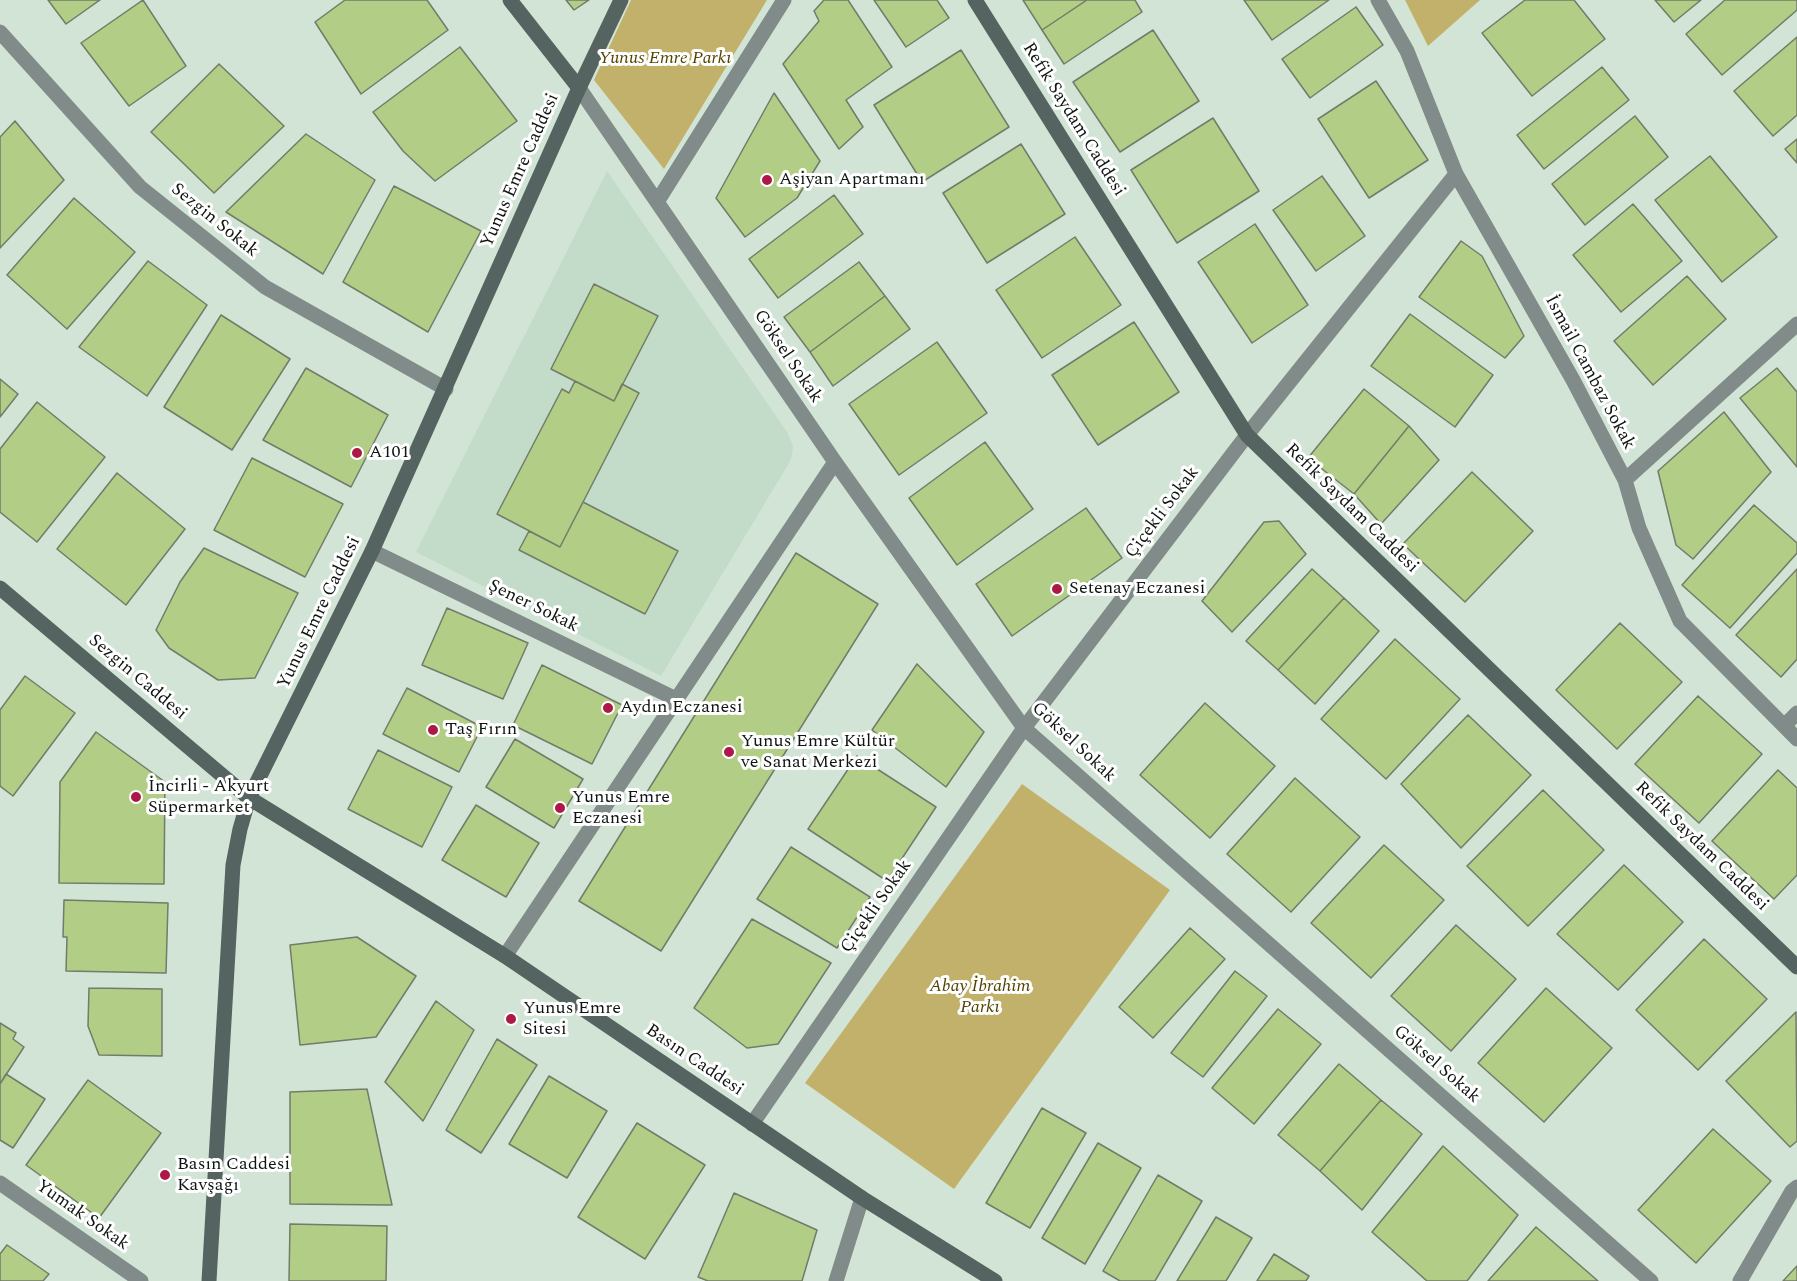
<!DOCTYPE html>
<html>
<head>
<meta charset="utf-8">
<style>
	body { margin:0 }
	canvas { display:block; background:#d1e4d6 }
</style>
</head>
<body>
<canvas width="1797" height="1281"></canvas>
<script>
const c = document.querySelector('canvas').getContext('2d');
c.lineJoin = 'round';
function fillPath(path, color) {
  c.fillStyle = color;
  c.fill(path, 'evenodd');
}
function shape(rows) {
  const path = new Path2D();
  for (const r of rows) {
    path.moveTo(r[0], r[1]);
    for (let i = 2; i < r.length; i += 2) path.lineTo(r[i], r[i + 1]);
  }
  return path;
}
function trace(path, color, width, dash) {
  c.strokeStyle = color;
  c.lineWidth = width;
  c.lineCap = dash ? 'butt' : 'round';
  c.setLineDash(dash || []);
  c.stroke(path);
}
function drawText(font, color, halo, rows, align = 'center') {
  c.font = font + ' Spectral,serif';
  c.lineWidth = 6;
  c.setLineDash([]);
  c.textBaseline = 'middle';
  c.strokeStyle = halo;
  c.fillStyle = color;
  for (const [text, x, y, turn = 0] of rows) {
    c.save();
    c.translate(x, y);
    c.rotate((+turn || 0) * Math.PI / 180);
    c.textAlign = isNaN(turn) ? turn : align;
    if (halo) c.strokeText(text, 0, 0);
    c.fillText(text, 0, 0);
    c.restore();
  }
}
const built = shape([
	[607,171,787,432,793,446,792,456,789,463,661,676,416,552]
]);
const green = shape([
	[631,0,767,0,664,169,594,80],
	[1405,0,1480,0,1428,46],
	[1022,784,1170,890,954,1189,805,1083]
]);
const building = shape([
	[48,0,100,0,66,24,48,0],
	[143,0,186,66,129,106,81,43,143,0],
	[345,0,427,0,448,30,361,94,315,22,345,0],
	[566,0,589,0,574,10,566,0],
	[824,0,848,0,892,67,846,100,863,127,839,149,783,64,819,21,814,11,824,0],
	[874,0,937,0,949,18,906,47,874,0],
	[1023,0,1087,0,1042,30,1023,0],
	[1087,0,1135,0,1142,12,1064,64,1042,30,1087,0],
	[1244,0,1329,0,1272,40,1244,0],
	[1525,0,1574,0,1605,39,1532,96,1482,33,1525,0],
	[1655,0,1701,0,1674,22,1655,0],
	[1725,0,1797,0,1797,10,1722,75,1686,34,1725,0],
	[1356,7,1383,45,1310,98,1282,59,1356,7],
	[1153,30,1199,101,1120,152,1073,82,1153,30],
	[1797,37,1797,115,1773,136,1734,91,1797,37],
	[460,47,517,121,435,181,403,151,373,112,460,47],
	[961,50,1009,127,922,182,874,105,961,50],
	[219,64,284,126,214,193,151,132,219,64],
	[1602,67,1629,100,1544,169,1517,135,1602,67],
	[1376,81,1428,160,1369,198,1318,119,1376,81],
	[774,93,820,161,797,198,745,237,716,198,774,93],
	[1635,116,1668,157,1585,225,1552,184,1635,116],
	[1213,118,1259,191,1177,243,1131,170,1213,118],
	[15,121,64,180,0,248,0,137,15,121],
	[306,134,375,180,323,274,226,212,306,134],
	[1797,139,1797,163,1785,149,1797,139],
	[1021,144,1065,214,987,263,943,193,1021,144],
	[1710,156,1777,237,1722,282,1655,200,1710,156],
	[1322,176,1365,236,1316,271,1273,210,1322,176],
	[394,186,481,231,428,332,343,282,394,186],
	[834,195,863,234,778,298,749,259,834,195],
	[74,198,135,252,67,329,7,275,74,198],
	[1633,204,1682,261,1621,312,1573,255,1633,204],
	[1255,224,1308,305,1252,343,1198,262,1255,224],
	[1075,237,1121,305,1042,358,996,290,1075,237],
	[1461,241,1482,256,1524,336,1505,358,1419,297,1461,241],
	[148,261,207,305,147,396,79,347,148,261],
	[859,262,885,296,810,352,784,317,859,262],
	[1687,276,1726,319,1653,385,1614,341,1687,276],
	[594,284,658,316,614,401,551,369,594,284],
	[885,296,910,329,833,386,810,352,885,296],
	[1410,314,1493,375,1455,427,1371,366,1410,314],
	[221,315,290,359,232,450,164,407,221,315],
	[1134,322,1179,392,1098,445,1052,375,1134,322],
	[937,342,987,413,899,475,849,404,937,342],
	[306,368,388,415,351,487,263,440,306,368],
	[1777,368,1797,392,1797,467,1740,398,1777,368],
	[0,379,18,394,0,417,0,379],
	[575,381,614,401,622,384,639,393,560,547,497,514,562,389,569,393,575,381],
	[1364,389,1409,426,1354,494,1308,458,1364,389],
	[37,402,105,457,37,542,0,512,0,449,37,402],
	[1724,412,1771,472,1693,559,1676,545,1658,471,1724,412],
	[1409,426,1439,460,1381,524,1354,494,1409,426],
	[985,442,1033,509,957,565,909,498,985,442],
	[252,458,343,504,305,577,214,530,252,458],
	[1472,472,1533,531,1465,602,1403,544,1472,472],
	[117,473,185,529,126,605,57,549,117,473],
	[583,502,678,551,645,614,519,550,529,531,560,547,583,502],
	[1754,505,1797,543,1797,553,1730,628,1682,585,1754,505],
	[1086,508,1122,558,1012,636,976,584,1086,508],
	[1279,521,1306,554,1232,632,1202,601,1264,522,1279,521],
	[204,548,298,593,255,678,218,680,169,648,156,630,180,582,204,548],
	[796,553,878,604,661,951,579,901,796,553],
	[1312,569,1344,598,1278,670,1246,641,1312,569],
	[1797,569,1797,659,1781,677,1736,635,1797,569],
	[1344,598,1379,631,1315,704,1278,670,1344,598],
	[447,608,528,643,503,699,422,665,447,608],
	[1620,623,1682,682,1617,749,1556,690,1620,623],
	[1395,639,1460,699,1386,779,1321,719,1395,639],
	[917,664,984,732,946,787,872,730,917,664],
	[542,665,622,705,592,764,513,725,542,665],
	[25,676,75,713,13,796,0,786,0,710,25,676],
	[407,688,482,727,459,772,383,734,407,688],
	[1698,696,1762,754,1699,823,1635,764,1698,696],
	[1205,703,1275,766,1210,838,1140,775,1205,703],
	[1468,715,1531,775,1461,848,1401,784,1468,715],
	[96,732,165,782,164,884,59,883,60,782,96,732],
	[515,739,583,779,554,828,486,787,515,739],
	[378,750,452,787,422,847,348,809,378,750],
	[857,756,936,807,887,881,808,829,857,756],
	[1778,770,1797,788,1797,875,1774,899,1712,841,1778,770],
	[1295,778,1360,837,1291,912,1227,854,1295,778],
	[1543,790,1604,850,1528,926,1467,866,1543,790],
	[476,805,539,843,506,897,442,860,476,805],
	[1384,845,1444,900,1371,978,1311,923,1384,845],
	[791,847,870,897,837,948,757,899,791,847],
	[1624,865,1683,922,1618,990,1557,934,1624,865],
	[64,900,168,903,166,973,66,971,67,937,63,937,64,900],
	[752,919,831,963,778,1044,747,1048,694,1008,752,919],
	[1456,925,1516,979,1451,1051,1391,996,1456,925],
	[1190,928,1225,959,1153,1038,1119,1007,1190,928],
	[357,937,416,976,376,1037,300,1045,290,945,357,937],
	[1704,939,1767,999,1698,1070,1636,1010,1704,939],
	[1235,971,1267,996,1203,1077,1171,1053,1235,971],
	[89,988,162,989,162,1056,99,1055,88,1026,89,988],
	[1546,988,1612,1048,1544,1122,1478,1063,1546,988],
	[436,1001,474,1030,423,1121,385,1082,436,1001],
	[1278,1009,1321,1044,1254,1124,1212,1088,1278,1009],
	[1796,1012,1797,1141,1790,1147,1726,1081,1796,1012],
	[0,1023,16,1033,13,1039,24,1047,0,1084,0,1023],
	[497,1039,537,1065,481,1153,446,1130,497,1039],
	[1339,1064,1381,1100,1320,1171,1278,1135,1339,1064],
	[6,1074,45,1099,13,1148,0,1140,0,1084,6,1074],
	[549,1076,607,1111,567,1178,509,1144,549,1076],
	[88,1080,161,1133,99,1218,26,1165,88,1080],
	[367,1089,392,1205,290,1204,290,1092,367,1089],
	[1381,1100,1422,1134,1362,1210,1320,1171,1381,1100],
	[1042,1108,1086,1133,1030,1228,986,1203,1042,1108],
	[637,1123,705,1165,645,1259,578,1217,637,1123],
	[1713,1129,1771,1181,1696,1263,1638,1210,1713,1129],
	[1098,1143,1141,1168,1085,1264,1042,1238,1098,1143],
	[1443,1146,1518,1215,1467,1281,1427,1281,1372,1232,1443,1146],
	[1158,1175,1202,1201,1155,1281,1120,1281,1103,1271,1158,1175],
	[734,1193,817,1230,802,1281,708,1281,698,1277,734,1193],
	[1216,1217,1252,1238,1226,1281,1177,1281,1216,1217],
	[290,1224,387,1226,386,1281,289,1281,290,1224],
	[1536,1227,1598,1281,1488,1281,1536,1227],
	[7,1245,49,1274,43,1281,0,1281,0,1254,7,1245],
	[1274,1254,1309,1276,1306,1281,1257,1281,1274,1254],
	[1797,1266,1797,1281,1783,1281,1797,1266]
]);
const street = shape([
	[1378,0,1407,51,1456,174,1573,380,1625,480,1639,528,1680,621,1797,739],
	[0,32,140,187,265,287,446,389],
	[579,88,835,462,1024,728,1651,1281],
	[657,202,784,0],
	[1625,480,1797,324],
	[372,551,676,699],
	[1785,725,1797,713],
	[505,956,835,462],
	[752,1124,1024,728,1247,435,1456,174],
	[0,1183,141,1281],
	[836,1281,862,1198],
	[1740,1281,1792,1191,1797,1187]
]);
const secondary = shape([
	[510,0,579,88],
	[975,0,1247,435,1797,967],
	[0,588,249,798,505,956,862,1198,995,1281],
	[209,1281,233,865,240,829,249,798,372,551,579,88,621,0]
]);
const markers = [
	[767,180,6,"#ac1947"],
	[357,453,6,"#ac1947"],
	[1057,589,6,"#ac1947"],
	[608,708,6,"#ac1947"],
	[433,730,6,"#ac1947"],
	[729,752,6,"#ac1947"],
	[136,797,6,"#ac1947"],
	[560,808,6,"#ac1947"],
	[511,1019,6,"#ac1947"],
	[165,1175,6,"#ac1947"]
];
const parkNames = [
	["Yunus Emre Parkı",665,59],
	["Abay İbrahim",980,987],
	["Parkı",980,1008]
];
const streetNames = [
	["Refik Saydam Caddesi",1073,120,58],
	["Yunus Emre Caddesi",521,171,-66],
	["Sezgin Sokak",214,221,39],
	["Göksel Sokak",787,357,56],
	["İsmail Cambaz Sokak",1589,373,62],
	["Refik Saydam Caddesi",1351,509,44],
	["Çiçekli Sokak",1163,513,-53],
	["Şener Sokak",533,607,26],
	["Yunus Emre Caddesi",320,613,-64],
	["Sezgin Caddesi",137,678,40],
	["Göksel Sokak",1073,743,43],
	["Refik Saydam Caddesi",1701,847,44],
	["Çiçekli Sokak",877,907,-55],
	["Basın Caddesi",694,1061,34],
	["Göksel Sokak",1436,1065,41],
	["Yumak Sokak",82,1216,35]
];
const poiNames = [
	["Aşiyan Apartmanı",779,180],
	["A101",369,453],
	["Setenay Eczanesi",1069,589],
	["Aydın Eczanesi",620,708],
	["Taş Fırın",445,730],
	["Yunus Emre Kültür",741,742],
	["ve Sanat Merkezi",741,763],
	["İncirli - Akyurt",148,787],
	["Süpermarket",148,808],
	["Yunus Emre",572,798],
	["Eczanesi",572,819],
	["Yunus Emre",523,1009],
	["Sitesi",523,1030],
	["Basın Caddesi",177,1165],
	["Kavşağı",177,1186]
];
fillPath(built, '#c2dcc9');
fillPath(green, '#c2b16a');
fillPath(building, '#b2ce86');
trace(building, '#737b69', 1.5);
trace(street, '#818b89', 15);
trace(secondary, '#556461', 15);
for (const [x, y, r, color] of markers) {
  const dot = new Path2D();
  dot.arc(x, y, r, 0, 2 * Math.PI);
  c.fillStyle = color;
  c.fill(dot);
  trace(dot, '#fff', 2);
}
drawText('italic 18px', '#514403', '#fff', parkNames);
drawText('18px', '#0f1611', '#fff', streetNames);
drawText('18px', '#0f1611', '#fff', poiNames, 'left');
</script>
</body>
</html>
